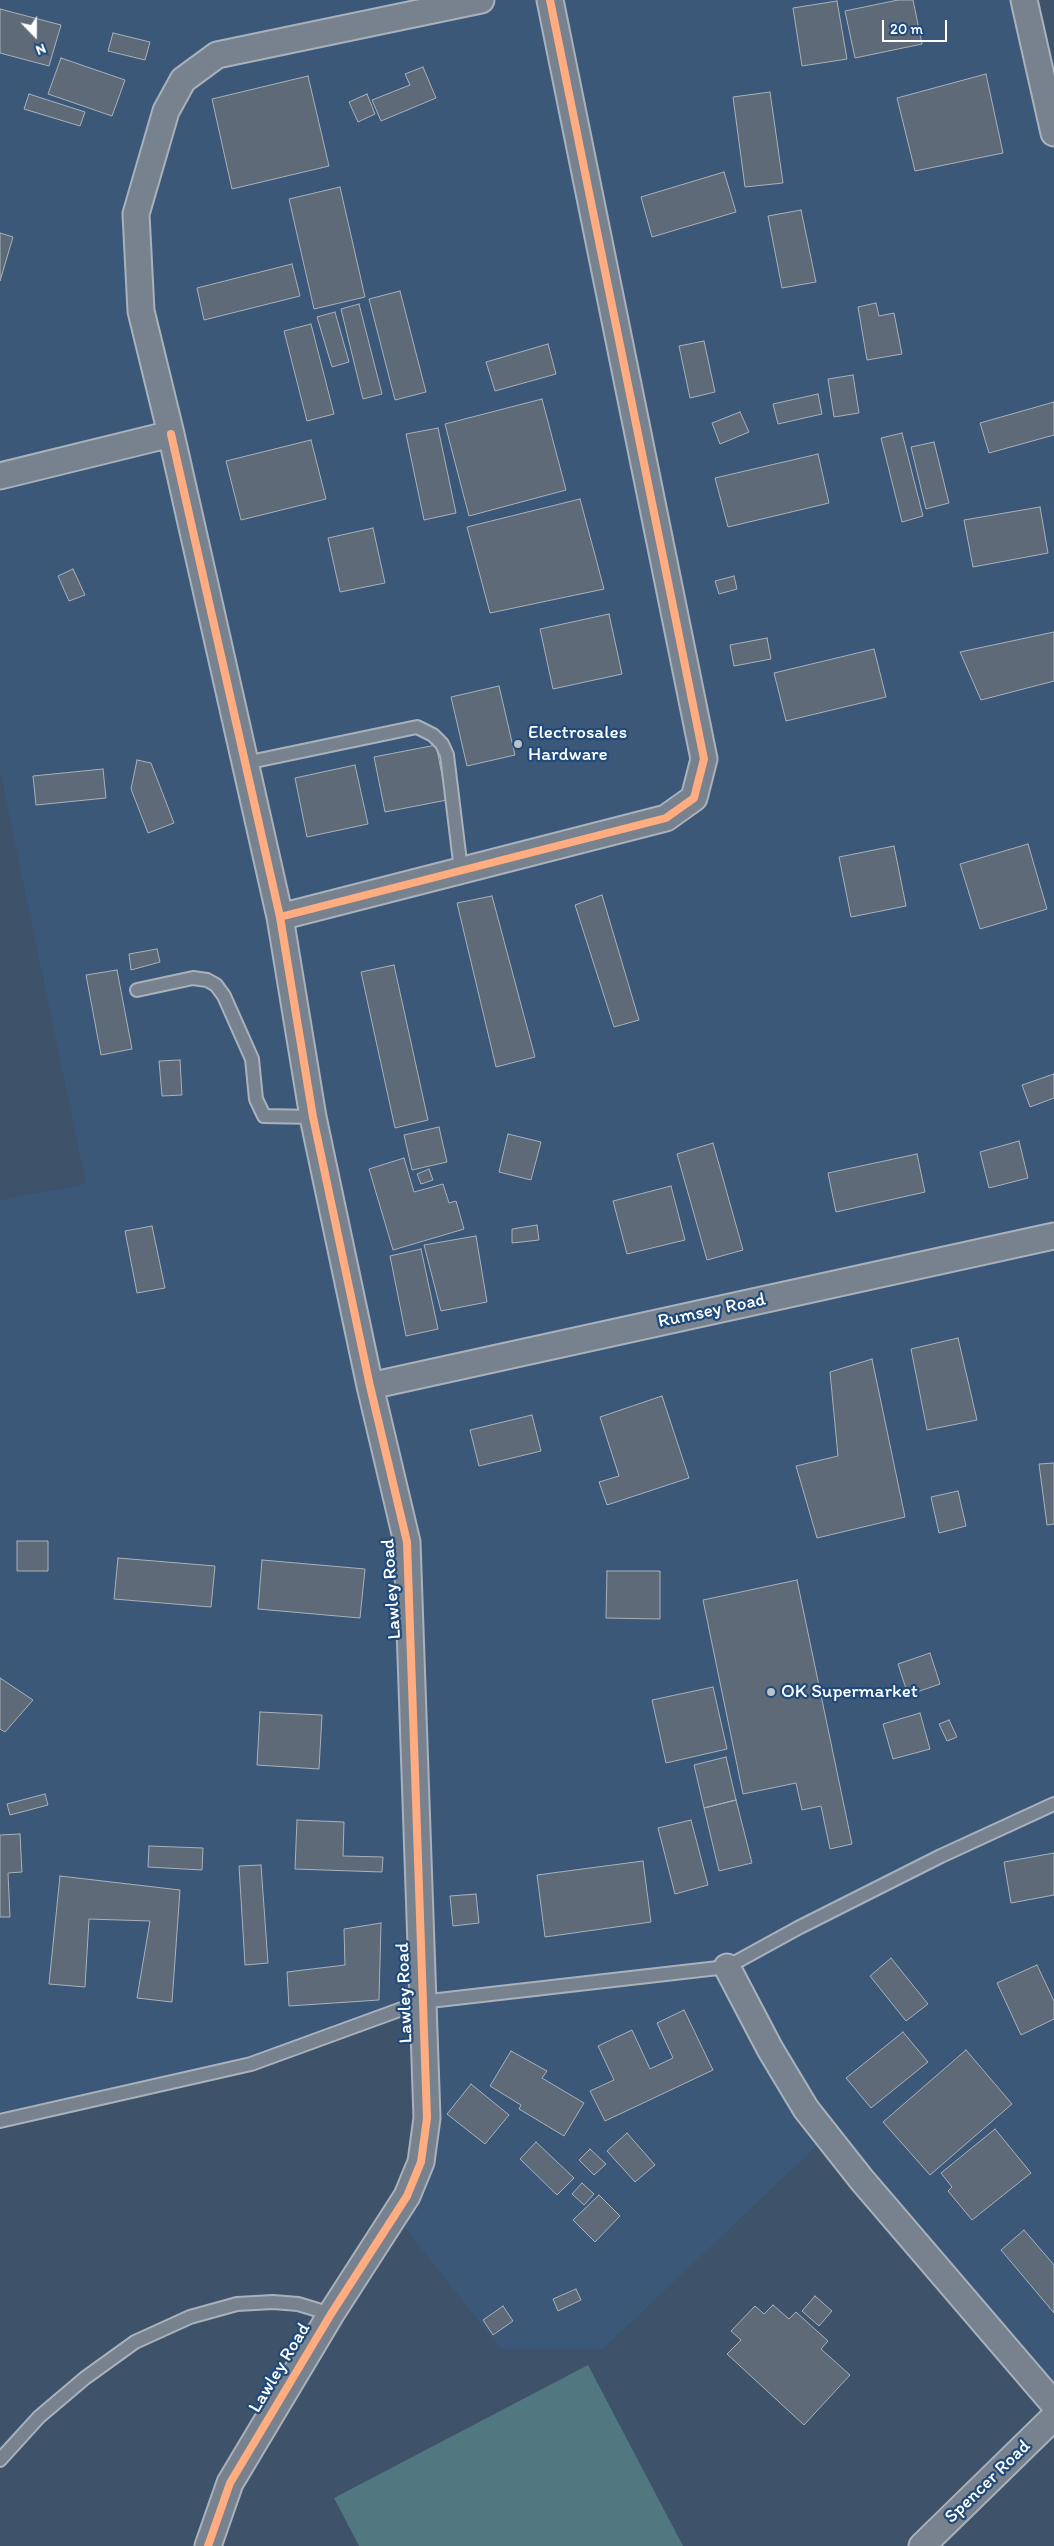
<!DOCTYPE html>
<html>
<head>
<meta charset="utf-8">
<style>
	body { margin:0 }
	#map { position:relative; width:1054px; height:2546px; overflow:hidden; background:#3e5269; font-family:Itim,sans-serif }
	canvas { display:block }
	.north { position:absolute; left:10px; top:10px; width:50px; height:50px; -webkit-text-stroke:4px #1f4a7a; paint-order:stroke; rotate:158deg; font-size:14px; font-weight:700; line-height:20px; text-align:center; color:#fff }
	.north::after { content:''; display:block; margin:auto; width:18px; height:22px; background:#fff; clip-path:polygon(50% 0,100% 100%,50% 72%,0 100%) }
	.scale { position:absolute; left:882px; top:20px; width:65px; height:22px; box-sizing:border-box; border:2px solid #fff; border-top:0; padding-left:6px; font-size:15px; line-height:18px; white-space:nowrap; color:#fff; -webkit-text-stroke:4px #1f4a7a; paint-order:stroke }
</style>
</head>
<body>
<div id="map">
<canvas width="1054" height="2546"></canvas>
<div class="north">N</div>
<div class="scale">20 m</div>
</div>
<script>
const c = document.querySelector('canvas').getContext('2d');
c.lineJoin = 'round';
function fillPath(path, color) {
  c.fillStyle = color;
  c.fill(path, 'evenodd');
}
function shape(rows) {
  const path = new Path2D();
  for (const r of rows) {
    path.moveTo(r[0], r[1]);
    for (let i = 2; i < r.length; i += 2) path.lineTo(r[i], r[i + 1]);
  }
  return path;
}
function trace(path, color, width, dash) {
  c.strokeStyle = color;
  c.lineWidth = width;
  c.lineCap = dash ? 'butt' : 'round';
  c.setLineDash(dash || []);
  c.stroke(path);
}
function drawText(font, color, halo, rows, align = 'center') {
  c.font = font + ' Itim,sans-serif';
  c.lineWidth = 4.5;
  c.setLineDash([]);
  c.textBaseline = 'middle';
  c.strokeStyle = halo;
  c.fillStyle = color;
  for (const [text, x, y, turn = 0] of rows) {
    c.save();
    c.translate(x, y);
    c.rotate((+turn || 0) * Math.PI / 180);
    c.textAlign = isNaN(turn) ? turn : align;
    if (halo) c.strokeText(text, 0, 0);
    c.fillText(text, 0, 0);
    c.restore();
  }
}
const built = shape([
	[0,0,1024,0,1054,133,1054,2404,827,2136,603,2349,501,2349,395,2215,421,2162,421,2003,294,2049,0,2121,0,1200,86,1184,0,771]
]);
const green = shape([
	[588,2365,683,2546,359,2546,334,2498]
]);
const building = shape([
	[898,0,913,0,922,44,855,58,845,11,898,0],
	[837,1,847,59,802,66,793,8,837,1],
	[0,9,61,25,49,66,0,53,0,9],
	[113,33,150,42,145,60,108,51,113,33],
	[61,58,125,80,112,116,48,94,61,58],
	[423,67,436,98,381,121,372,100,410,85,405,74,423,67],
	[986,74,1003,153,915,171,897,98,986,74],
	[308,76,329,166,232,189,212,99,308,76],
	[770,92,783,183,745,187,733,97,770,92],
	[29,94,85,112,80,126,24,109,29,94],
	[367,94,375,114,358,122,349,102,367,94],
	[724,172,736,212,652,237,641,197,724,172],
	[340,187,365,297,314,309,289,199,340,187],
	[801,210,816,282,782,288,768,216,801,210],
	[0,233,13,237,0,281,0,233],
	[292,264,300,296,204,320,197,288,292,264],
	[400,291,426,392,395,400,369,299,400,291],
	[876,303,879,316,894,313,902,354,867,360,858,307,876,303],
	[359,304,382,394,363,399,341,309,359,304],
	[335,312,349,362,332,367,317,317,335,312],
	[311,324,334,414,307,421,284,331,311,324],
	[704,341,715,392,690,398,679,346,704,341],
	[548,344,556,374,495,391,486,362,548,344],
	[853,375,859,413,834,417,828,379,853,375],
	[818,394,822,414,778,424,773,404,818,394],
	[542,399,566,490,469,516,445,424,542,399],
	[1054,402,1054,435,989,453,980,423,1054,402],
	[740,412,749,432,720,444,712,423,740,412],
	[438,428,456,513,424,520,406,434,438,428],
	[902,433,923,516,902,522,881,438,902,433],
	[311,440,326,499,241,520,226,461,311,440],
	[934,442,949,503,926,509,911,447,934,442],
	[818,454,829,503,728,527,715,478,818,454],
	[580,499,604,589,490,613,467,527,580,499],
	[1040,507,1048,553,973,567,964,520,1040,507],
	[373,528,385,583,340,592,328,538,373,528],
	[73,569,85,595,69,601,58,576,73,569],
	[734,576,737,589,719,594,715,581,734,576],
	[609,614,622,674,553,689,540,629,609,614],
	[1054,632,1054,681,981,700,960,652,1054,632],
	[767,638,771,659,734,666,730,645,767,638],
	[874,649,886,697,786,721,774,673,874,649],
	[499,686,515,755,467,766,451,697,499,686],
	[436,745,447,800,385,812,374,757,436,745],
	[137,760,151,763,174,823,148,833,131,789,137,760],
	[355,765,368,824,307,837,295,778,355,765],
	[103,769,106,798,36,805,33,776,103,769],
	[1028,844,1047,909,980,929,960,864,1028,844],
	[894,846,906,906,851,917,839,857,894,846],
	[602,895,639,1020,614,1027,575,905,602,895],
	[492,896,535,1057,496,1067,457,903,492,896],
	[157,949,160,962,131,970,129,954,157,949],
	[394,965,428,1120,395,1128,361,972,394,965],
	[117,970,132,1049,101,1055,86,975,117,970],
	[180,1060,182,1095,162,1096,159,1061,180,1060],
	[1054,1074,1054,1098,1030,1107,1022,1085,1054,1074],
	[439,1127,447,1162,412,1170,404,1135,439,1127],
	[508,1134,541,1142,531,1180,499,1172,508,1134],
	[1019,1141,1028,1178,989,1188,980,1152,1019,1141],
	[713,1143,743,1250,707,1260,677,1154,713,1143],
	[917,1154,925,1192,836,1212,828,1173,917,1154],
	[404,1158,414,1192,443,1184,449,1203,456,1201,464,1229,393,1250,369,1169,404,1158],
	[429,1169,433,1180,421,1184,417,1174,429,1169],
	[671,1186,685,1240,627,1254,613,1201,671,1186],
	[537,1225,539,1240,512,1243,512,1229,537,1225],
	[152,1226,165,1288,137,1293,125,1231,152,1226],
	[476,1236,487,1302,441,1311,424,1245,476,1236],
	[421,1249,438,1329,406,1336,390,1256,421,1249],
	[958,1338,977,1420,927,1430,911,1349,958,1338],
	[872,1359,905,1517,817,1538,796,1466,838,1456,830,1372,872,1359],
	[662,1396,689,1478,607,1505,599,1482,619,1476,600,1417,662,1396],
	[532,1415,541,1451,479,1466,470,1430,532,1415],
	[1054,1463,1054,1524,1047,1525,1039,1464,1054,1463],
	[958,1491,966,1526,939,1533,931,1497,958,1491],
	[17,1541,48,1541,48,1571,17,1571,17,1541],
	[118,1558,215,1566,211,1607,114,1599,118,1558],
	[262,1560,365,1569,360,1618,258,1609,262,1560],
	[607,1571,660,1571,660,1619,606,1618,607,1571],
	[797,1580,852,1844,830,1849,821,1806,802,1810,796,1783,743,1794,703,1600,797,1580],
	[930,1653,940,1684,908,1695,898,1664,930,1653],
	[0,1678,33,1700,5,1732,0,1729,0,1678],
	[713,1687,727,1749,666,1763,652,1700,713,1687],
	[260,1712,322,1715,319,1769,257,1765,260,1712],
	[920,1713,930,1749,893,1759,883,1724,920,1713],
	[949,1720,957,1737,947,1741,939,1724,949,1720],
	[726,1757,736,1800,704,1808,694,1765,726,1757],
	[45,1794,48,1805,10,1815,7,1804,45,1794],
	[736,1800,752,1863,719,1871,704,1808,736,1800],
	[297,1820,344,1822,343,1856,383,1857,382,1872,295,1869,297,1820],
	[691,1820,708,1885,675,1894,658,1828,691,1820],
	[20,1834,22,1872,8,1873,10,1917,0,1917,0,1835,20,1834],
	[149,1846,203,1848,202,1870,148,1867,149,1846],
	[1054,1853,1054,1895,1011,1903,1004,1862,1054,1853],
	[643,1861,651,1922,545,1937,537,1875,643,1861],
	[261,1865,268,1963,245,1965,239,1866,261,1865],
	[60,1876,180,1890,172,2002,137,1998,150,1921,89,1919,85,1987,49,1984,60,1876],
	[476,1894,479,1923,453,1926,450,1896,476,1894],
	[381,1923,379,2000,289,2006,287,1972,345,1965,344,1929,381,1923],
	[891,1958,928,2004,906,2021,870,1976,891,1958],
	[1037,1965,1054,2001,1054,2019,1021,2035,997,1983,1037,1965],
	[684,2010,713,2070,605,2121,590,2091,614,2080,598,2046,632,2030,650,2069,673,2058,657,2023,684,2010],
	[903,2032,928,2062,871,2108,846,2078,903,2032],
	[966,2050,1012,2104,930,2175,883,2122,966,2050],
	[511,2051,547,2071,542,2078,584,2103,564,2136,519,2109,521,2105,490,2086,511,2051],
	[471,2084,509,2115,485,2144,447,2114,471,2084],
	[995,2129,1031,2173,972,2220,948,2191,952,2187,941,2173,995,2129],
	[627,2133,655,2165,635,2182,607,2151,627,2133],
	[536,2142,574,2178,557,2195,520,2159,536,2142],
	[590,2149,606,2164,594,2175,579,2160,590,2149],
	[582,2183,594,2194,584,2205,572,2194,582,2183],
	[599,2195,620,2216,595,2242,573,2220,599,2195],
	[1024,2230,1054,2265,1054,2313,1001,2250,1024,2230],
	[576,2289,581,2300,558,2311,553,2299,576,2289],
	[815,2296,832,2311,819,2326,802,2311,815,2296],
	[773,2305,789,2319,796,2312,828,2341,821,2349,850,2375,804,2425,727,2354,741,2340,731,2331,755,2306,764,2314,773,2305],
	[503,2306,513,2321,493,2335,483,2320,503,2306]
]);
const service = shape([
	[245,763,417,727,433,735,442,744,447,755,461,870],
	[137,990,193,978,207,980,216,985,224,996,252,1059,256,1099,264,1116,313,1117],
	[0,2121,251,2064,421,2002,727,1967,798,1928,941,1856,1054,1804],
	[0,2460,39,2417,85,2378,135,2342,190,2317,237,2304,273,2302,298,2304,331,2314]
]);
const minor = shape([
	[1024,0,1054,133],
	[171,434,280,917,313,1117,370,1386,407,1542,427,2118,421,2162,407,2196,331,2314,230,2483,208,2546],
	[0,476,171,434,141,311,136,214,166,111,183,80,217,55,481,0],
	[280,917,666,818,694,798,704,759,550,0],
	[370,1386,1054,1236],
	[727,1967,770,2049,806,2109,862,2180,1054,2404],
	[922,2546,1054,2417]
]);
const cycleway = shape([
	[171,434,280,917,313,1117,370,1386,407,1542,427,2118,421,2162,407,2196,331,2314,230,2483,208,2546],
	[280,917,666,818,694,798,704,759,550,0]
]);
const markers = [
	[518,744,5,"#bbc2ca"],
	[771,1692,5,"#bbc2ca"]
];
const poiNames = [
	["Electrosales",528,733],
	["Hardware",528,755],
	["OK Supermarket",781,1692]
];
const streetNames = [
	["Rumsey Road",712,1311,-12],
	["Lawley Road",392,1589,-94],
	["Lawley Road",405,1993,-92],
	["Lawley Road",280,2368,-59],
	["Spencer Road",988,2482,-44]
];
fillPath(built, '#3c5879');
fillPath(green, '#517780');
fillPath(building, '#5e6a77');
trace(building, '#a8b1bc', 1);
trace(service, '#a8b1bc', 16);
trace(minor, '#a8b1bc', 29);
trace(service, '#77828e', 12);
trace(minor, '#77828e', 25);
trace(cycleway, '#ffac80', 8);
for (const [x, y, r, color] of markers) {
  const dot = new Path2D();
  dot.arc(x, y, r, 0, 2 * Math.PI);
  c.fillStyle = color;
  c.fill(dot);
  trace(dot, '#1f4a7a', 2);
}
drawText('19px', '#fff', '#1f4a7a', poiNames, 'left');
drawText('19px', '#fff', '#1f4a7a', streetNames);
</script>
</body>
</html>
